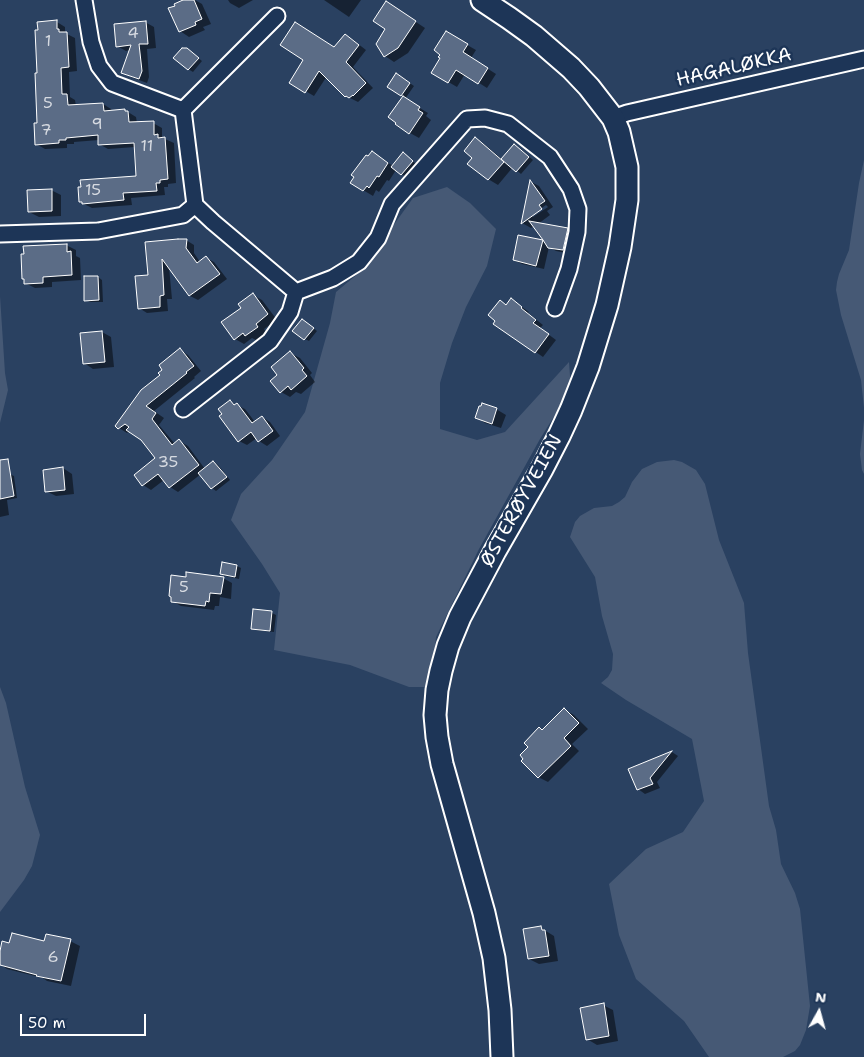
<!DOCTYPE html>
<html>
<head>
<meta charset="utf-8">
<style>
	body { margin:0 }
	#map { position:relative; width:864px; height:1057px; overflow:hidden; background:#2a4161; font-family:"Shantell Sans",sans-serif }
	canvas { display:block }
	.north { position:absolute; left:794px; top:987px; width:50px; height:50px; -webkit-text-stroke:4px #1d3557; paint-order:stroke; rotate:7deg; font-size:14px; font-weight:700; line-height:20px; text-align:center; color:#fff }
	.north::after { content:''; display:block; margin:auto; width:18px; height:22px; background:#fff; clip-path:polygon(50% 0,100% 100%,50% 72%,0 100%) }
	.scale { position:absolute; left:20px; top:1014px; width:126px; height:22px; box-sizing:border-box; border:2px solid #fff; border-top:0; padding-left:6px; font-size:15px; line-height:18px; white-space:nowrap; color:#fff; -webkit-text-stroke:4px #1d3557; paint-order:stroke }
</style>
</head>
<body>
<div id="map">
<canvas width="864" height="1057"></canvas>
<div class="north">N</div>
<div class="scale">50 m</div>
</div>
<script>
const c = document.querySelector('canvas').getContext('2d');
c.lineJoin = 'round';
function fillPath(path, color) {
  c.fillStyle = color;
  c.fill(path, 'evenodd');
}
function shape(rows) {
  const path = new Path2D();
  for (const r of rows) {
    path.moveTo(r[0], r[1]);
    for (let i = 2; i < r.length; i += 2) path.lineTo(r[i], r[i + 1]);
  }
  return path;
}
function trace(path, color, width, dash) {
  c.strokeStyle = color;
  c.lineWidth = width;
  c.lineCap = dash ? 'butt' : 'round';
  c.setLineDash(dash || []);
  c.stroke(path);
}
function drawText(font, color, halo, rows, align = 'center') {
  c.font = font + ' "Shantell Sans",sans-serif';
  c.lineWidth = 5;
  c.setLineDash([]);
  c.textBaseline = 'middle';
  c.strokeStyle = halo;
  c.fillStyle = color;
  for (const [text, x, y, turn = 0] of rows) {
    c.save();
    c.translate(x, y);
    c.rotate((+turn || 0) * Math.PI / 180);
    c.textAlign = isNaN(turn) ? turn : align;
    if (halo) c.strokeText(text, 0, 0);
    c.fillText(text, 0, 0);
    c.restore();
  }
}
const green = shape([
	[864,160,864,408,861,380,841,315,836,290,837,282,839,274,849,250,859,183],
	[447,187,470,203,496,229,487,266,466,307,452,343,440,383,440,429,477,440,505,432,569,362,571,389,540,439,479,549,436,637,431,687,409,687,350,665,274,650,280,593,262,564,231,520,241,494,272,460,305,412,330,323,336,292,360,272,413,198],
	[0,296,5,373,8,390,0,423],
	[864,420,864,474,862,470,860,454],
	[674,460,682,462,696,470,705,484,719,540,744,603,748,653,769,806,776,830,781,864,795,893,800,909,810,1006,806,1030,800,1045,795,1051,783,1057,709,1057,684,1021,636,979,619,935,609,884,646,849,683,832,704,801,692,739,626,700,601,683,608,677,612,670,613,654,602,616,595,577,570,537,575,522,580,516,594,508,612,506,619,502,625,497,632,482,642,469,657,462],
	[0,668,0,687,6,703,25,787,40,835,32,866,24,880,0,912]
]);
const shadow = shape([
	[190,0,195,0,202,4,211,24,203,27,205,30,189,37,180,31],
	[228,0,253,0,239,8,230,3],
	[324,0,361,0,349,17],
	[395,8,425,28,408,53,394,62,385,56,387,29],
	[57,22,65,27,65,33,75,38,77,71,69,72,70,97,75,100,76,106,103,104,111,109,112,112,125,111,128,112,136,117,137,123,153,123,162,128,162,139,165,139,174,143,176,183,168,184,168,187,164,187,165,195,131,198,132,205,92,208,80,202,137,177,135,147,108,149,99,144,99,140,74,142,74,144,67,144,67,148,45,149,36,144,38,124,38,75],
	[145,22,154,27,156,48,147,49,149,77,147,83,131,77,123,72,130,50,126,51,117,46],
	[446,33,476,50,471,58,496,74,487,88,465,74,457,87,433,73,442,58],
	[345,35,353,40,366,50,353,67,373,88,358,102,346,96,327,76,314,96,290,82,335,48],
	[187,49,202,61,193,72,188,69],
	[401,77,414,86,405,99,428,113,426,116,431,120,419,138,410,133,390,117,404,96,388,86],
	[475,139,484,144,503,160,519,148,533,160,521,174,513,167,498,185,488,179],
	[407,156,416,164,406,177,396,170,389,181,387,180,379,192,376,190,373,196,363,190,381,158,393,166],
	[531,182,539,186,553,207,547,211,550,215,538,224,567,229,575,233,571,254,556,251,549,247,544,269,522,264,514,260,519,236,545,242,534,226,531,228,522,223],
	[546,205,548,207,533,217,533,214],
	[51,190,61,195,61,216,39,217,29,212],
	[186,240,194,245,194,253,200,262,206,258,214,262,227,279,198,300,190,296,169,267,172,299,167,299,168,311,147,313,139,308,150,276,147,243],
	[66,245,76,250,76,256,80,258,81,280,52,282,52,287,35,288,25,283],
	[98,277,102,280,103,302,90,302,86,300],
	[253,295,262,300,277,320,264,329,266,332,256,340,252,338,244,344,235,339,243,308],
	[512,300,529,312,528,313,543,325,540,328,556,340,543,357,495,324],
	[307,323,317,331,309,341,305,339],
	[102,332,111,337,114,367,93,369,84,363],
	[180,350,188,355,201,371,194,377,195,378,154,411,164,418,159,425,175,444,179,441,188,446,205,469,214,462,218,465,230,480,216,491,212,488,201,474,178,492,170,487,164,480,151,490,143,485,157,459,142,440,130,431,127,433,119,428,162,375],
	[290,353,300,358,312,373,310,375,315,382,301,394,296,392,290,397,281,392,279,375],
	[230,402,245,409,255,422,262,417,270,422,280,436,267,446,259,441,257,438,247,445,239,441],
	[496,409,506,415,501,428,485,423,476,417],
	[63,468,72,474,74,494,56,496,46,491],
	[9,474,14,476,17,498,7,500,9,515,0,517,0,475],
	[237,566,241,568,239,579,225,576,221,574],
	[187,578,223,578,232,583,231,599,220,597,219,606,215,606,214,610,181,606,172,601,173,597],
	[254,610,272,613,276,615,274,632,256,630,252,628],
	[565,710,574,715,588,729,572,744,579,751,548,782,538,777,543,731],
	[672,752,678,756,657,782,660,788,645,794,638,789,629,769],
	[541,928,554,936,558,961,539,964,529,959],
	[70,941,80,946,71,986,47,981,43,978,7,969,0,964,0,956,10,945],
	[603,1005,613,1010,618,1041,597,1045,587,1039]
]);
const building = shape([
	[183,0,194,0,202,19,195,22,196,25,179,32,168,8,175,6,174,4,183,0],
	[386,1,416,21,398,48,384,57,376,44,385,29,373,21,386,1],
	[57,20,57,29,59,29,59,32,67,32,69,67,61,68,62,94,67,94,68,105,103,103,104,111,125,109,125,111,128,111,129,122,154,121,154,135,158,134,158,138,165,137,168,179,160,180,160,183,156,183,157,191,123,193,124,200,82,204,82,202,79,202,78,187,81,187,80,180,136,176,134,143,98,145,98,135,66,138,66,140,59,140,59,143,35,145,34,123,37,123,35,73,37,73,35,30,38,30,37,22,57,20],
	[146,21,148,44,139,44,142,71,139,79,121,73,131,45,116,47,114,24,146,21],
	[295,22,334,47,345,34,359,45,346,62,366,83,353,96,353,95,349,98,346,96,345,97,319,71,305,93,289,83,303,60,280,45,295,22],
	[446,31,468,44,463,52,488,68,478,84,456,70,448,83,431,73,440,58,438,57,440,55,434,50,446,31],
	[182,48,187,48,199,58,188,70,173,58,182,48],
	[396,73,410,83,401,96,387,87,396,73],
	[403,96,420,107,418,110,423,113,409,134,395,124,396,123,388,117,403,96],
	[475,137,504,162,488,180,467,164,472,158,464,151,475,137],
	[514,144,529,157,516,172,501,159,514,144],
	[372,151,388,163,379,177,377,176,369,188,367,186,363,191,350,183,354,177,351,175,366,155,368,156,372,151],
	[403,152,413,161,401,175,391,167,403,152],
	[530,180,545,201,539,205,542,209,521,224,530,180],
	[52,189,52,211,28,212,27,190,52,189],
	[529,221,568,228,563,250,548,248,543,240,536,266,513,260,518,235,543,240,529,221],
	[178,239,187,239,186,248,197,263,206,256,220,274,189,296,162,259,164,295,160,296,160,307,138,309,135,276,148,275,145,242,178,239],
	[67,244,67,252,71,251,72,275,43,277,43,283,24,284,24,279,22,279,21,254,24,254,23,246,67,244],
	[84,276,98,276,99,300,84,301,84,276],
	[253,293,268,314,256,324,258,327,245,336,243,333,234,340,221,322,241,308,238,304,253,293],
	[511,298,522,307,521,308,536,320,533,323,549,334,535,353,493,324,495,321,488,315,500,300,506,305,511,298],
	[302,319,314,328,304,340,292,331,302,319],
	[102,331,105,362,83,364,80,333,102,331],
	[180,348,194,366,186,372,187,373,146,406,156,413,152,419,172,445,179,439,199,465,169,488,158,474,142,486,134,475,155,458,141,440,126,430,129,427,125,424,118,429,115,426,141,390,160,375,158,373,162,370,159,365,180,348],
	[290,351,304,368,302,370,307,376,291,390,288,386,280,393,270,381,277,375,271,367,290,351],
	[230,400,234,405,237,403,252,423,262,416,273,431,258,442,251,432,238,442,219,416,222,414,218,409,230,400],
	[482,403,497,408,492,424,475,418,479,406,481,406,482,403],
	[8,459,14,496,0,499,0,460,8,459],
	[213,461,227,477,211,489,198,473,213,461],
	[63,467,65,490,45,492,43,470,63,467],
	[222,562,237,565,235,577,220,574,222,562],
	[186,572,224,577,221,594,210,593,209,602,206,601,205,606,171,602,171,597,169,596,171,575,186,577,186,572],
	[253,609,272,611,270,631,251,629,253,609],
	[564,708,579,723,564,738,571,746,538,778,521,761,523,759,520,755,528,747,524,743,539,727,542,730,564,708],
	[672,751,650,778,653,784,637,790,628,769,672,751],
	[541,926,542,930,545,930,549,956,528,959,523,929,541,926],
	[12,933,44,941,46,934,71,939,61,981,36,976,37,975,0,965,0,951,2,941,9,943,12,933],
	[604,1003,609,1036,586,1040,580,1008,604,1003]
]);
const minor = shape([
	[183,110,277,16],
	[613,118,627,113,864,59],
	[195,205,213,222,296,292,333,278,359,262,378,238,392,204,467,119,485,118,508,124,550,157,571,189,578,209,577,232,569,269,555,308],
	[0,234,98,231,183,215,195,205,183,110,112,83,99,66,91,42,84,0],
	[183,409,270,341,290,312,296,292]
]);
const secondary = shape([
	[482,0,509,18,534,36,571,68,589,87,613,118,619,132,627,167,627,200,620,247,607,305,588,367,571,410,559,436,542,469,495,551,460,617,448,646,441,671,437,690,435,715,437,737,442,764,484,913,494,958,500,1010,502,1057]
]);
const numberNames = [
	["4",133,34],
	["1",48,42],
	["5",48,104],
	["9",97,125],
	["7",46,131],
	["11",147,147],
	["15",93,191],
	["35",168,463],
	["5",184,588],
	["6",53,958]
];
const streetNames = [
	["HAGALØKKA",734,68,-13],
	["ØSTERØYVEIEN",522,501,-61]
];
fillPath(green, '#465975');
fillPath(shadow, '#0007');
fillPath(building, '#5b6c86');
trace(building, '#fff', 1);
trace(minor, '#fff', 19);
trace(secondary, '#fff', 25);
trace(minor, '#1d3557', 15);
trace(secondary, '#1d3557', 21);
drawText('16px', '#d6dae1', null, numberNames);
drawText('19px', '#fff', '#1d3557', streetNames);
</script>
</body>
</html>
